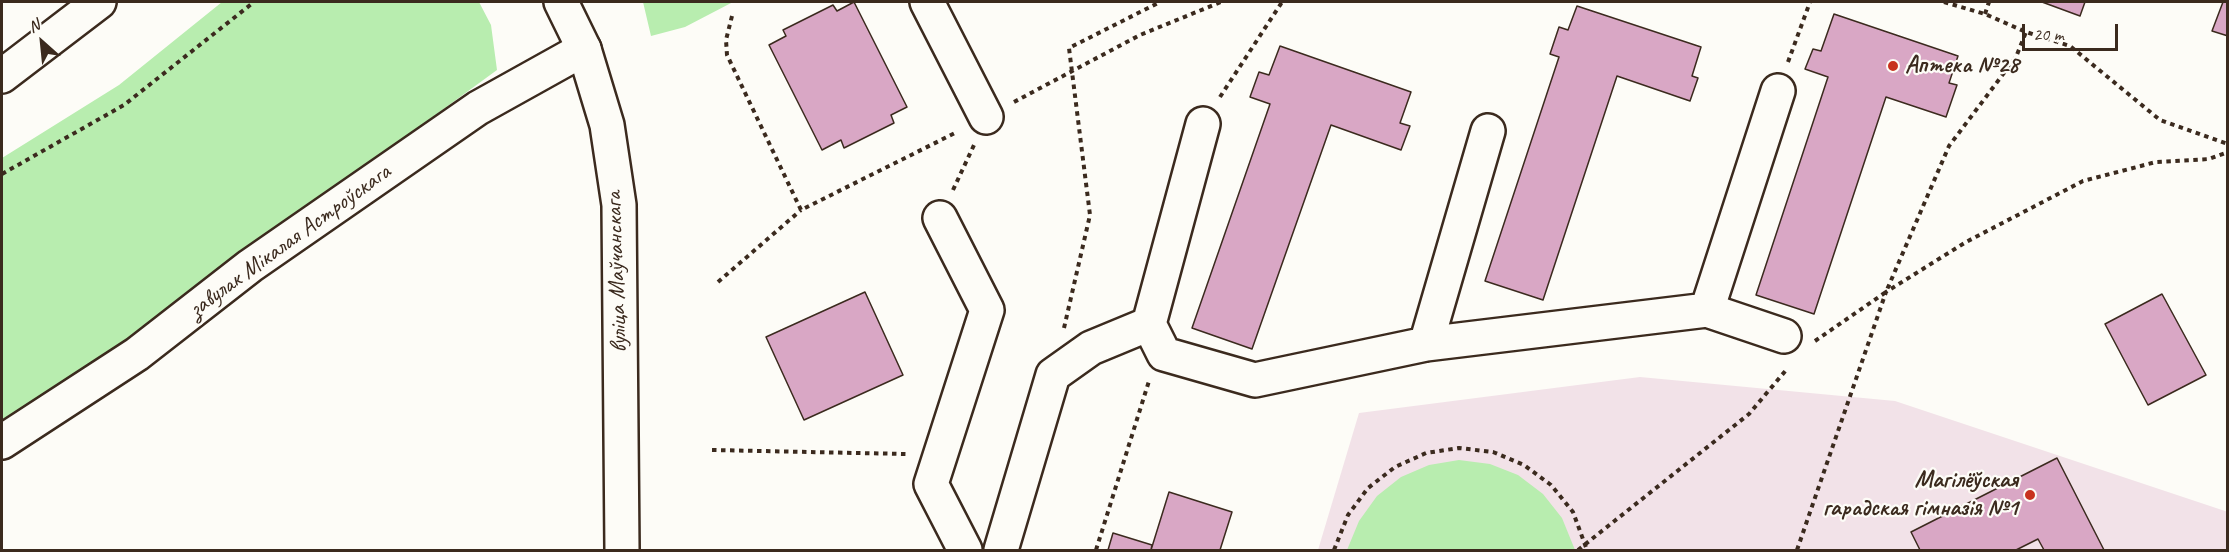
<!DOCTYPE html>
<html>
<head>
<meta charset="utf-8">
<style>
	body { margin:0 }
	#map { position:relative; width:2229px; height:552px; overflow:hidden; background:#fdfcf7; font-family:Caveat,sans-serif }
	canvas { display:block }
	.frame { position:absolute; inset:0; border:3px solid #3b2a1e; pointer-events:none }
	.north { position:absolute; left:12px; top:12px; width:60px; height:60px; -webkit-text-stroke:4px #fdfcf7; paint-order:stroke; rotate:333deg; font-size:16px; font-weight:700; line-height:24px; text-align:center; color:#3b2a1e }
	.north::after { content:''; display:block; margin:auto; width:21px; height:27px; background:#3b2a1e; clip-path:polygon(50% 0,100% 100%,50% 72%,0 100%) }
	.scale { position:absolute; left:2022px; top:24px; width:96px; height:27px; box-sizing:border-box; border:3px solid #3b2a1e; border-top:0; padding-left:8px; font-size:18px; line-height:21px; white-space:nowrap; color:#3b2a1e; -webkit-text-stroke:4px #fdfcf7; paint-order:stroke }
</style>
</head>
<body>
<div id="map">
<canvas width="2229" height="552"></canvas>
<div class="frame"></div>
<div class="north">N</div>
<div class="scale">20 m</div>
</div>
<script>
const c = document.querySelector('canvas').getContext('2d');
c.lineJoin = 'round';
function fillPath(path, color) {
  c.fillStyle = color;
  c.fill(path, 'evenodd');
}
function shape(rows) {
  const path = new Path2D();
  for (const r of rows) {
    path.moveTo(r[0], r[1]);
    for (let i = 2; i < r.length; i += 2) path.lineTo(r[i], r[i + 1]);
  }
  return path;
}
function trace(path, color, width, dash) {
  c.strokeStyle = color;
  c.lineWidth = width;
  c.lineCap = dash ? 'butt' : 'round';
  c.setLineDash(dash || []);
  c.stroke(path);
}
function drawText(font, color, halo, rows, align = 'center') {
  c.font = font + ' Caveat,sans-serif';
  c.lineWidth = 4.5;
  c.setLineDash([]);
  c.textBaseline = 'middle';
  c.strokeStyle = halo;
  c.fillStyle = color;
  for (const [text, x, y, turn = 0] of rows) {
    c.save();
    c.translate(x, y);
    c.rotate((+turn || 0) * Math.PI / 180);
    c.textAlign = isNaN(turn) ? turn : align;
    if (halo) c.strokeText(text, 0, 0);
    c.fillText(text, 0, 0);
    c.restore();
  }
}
const built = shape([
	[1640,377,1895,401,2228,512,2227,550,1318,550,1359,413]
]);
const green = shape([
	[222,2,479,2,491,25,497,70,2,431,2,158,119,85],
	[643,2,733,2,685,27,651,36],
	[1459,460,1490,464,1518,475,1543,494,1562,518,1575,550,1347,550,1359,521,1377,496,1401,477,1429,465]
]);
const building = shape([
	[854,2,907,107,891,115,894,123,844,148,841,140,822,150,769,45,786,36,783,30,833,5,837,11,854,2],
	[2042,2,2085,2,2080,16,2042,2],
	[2223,2,2228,2,2228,36,2212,31,2223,2],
	[1577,6,1701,47,1692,76,1698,78,1690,101,1617,76,1543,300,1485,281,1559,57,1550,54,1559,27,1568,30,1577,6],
	[1834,14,1958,56,1949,83,1957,85,1946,117,1886,97,1814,314,1756,295,1828,77,1805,69,1813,49,1821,51,1834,14],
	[1280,46,1411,92,1400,123,1410,126,1401,150,1331,125,1252,349,1192,328,1270,104,1250,97,1259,72,1269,75,1280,46],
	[865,292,903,375,804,420,766,337,865,292],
	[2162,294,2206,375,2148,405,2105,324,2162,294],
	[2057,458,2104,550,2044,550,2038,539,2016,550,1920,550,1911,532,2057,458],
	[1169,492,1232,512,1220,550,1151,550,1169,492],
	[1113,533,1152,545,1151,550,1108,550,1113,533]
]);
const path = shape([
	[1944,2,1985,14,2026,32,2070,46,2160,120,2228,144],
	[1985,14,1989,2],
	[732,16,726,40,727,55,801,210,957,132],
	[1788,62,1810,2],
	[1220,97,1282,2],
	[1014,102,1140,35,1221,2],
	[2,174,124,105,254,2],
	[953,190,974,145],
	[718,282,801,210],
	[1064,328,1090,215,1069,48,1160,2],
	[1815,341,1886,292,1949,146,2016,57,2026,32],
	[712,450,906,454],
	[1096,550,1149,381],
	[1334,550,1348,515,1368,488,1395,467,1426,453,1459,448,1493,452,1524,465,1551,485,1573,512,1587,550],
	[1578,550,1749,414,1787,369],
	[1797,550,1886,292,1966,242,2083,181,2156,162,2209,159,2228,152]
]);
const minor = shape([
	[927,2,986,117],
	[940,218,987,310,931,484,965,550],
	[1707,310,1778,91],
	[1149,324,1203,124],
	[1426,344,1488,131],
	[2,442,137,354,250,266,478,108,584,49],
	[1001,550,1053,375,1091,348,1149,324,1164,354,1255,380,1426,344,1707,310,1784,336]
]);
const major = shape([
	[561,2,584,49,607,125,619,205,622,550],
	[2,76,99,2]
]);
const markers = [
	[1893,66,6,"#c8321e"],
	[2030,495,6,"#c8321e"]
];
const poiNames = [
	["Аптека №28",1905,66],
	["Магілёўская",2018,481,"right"],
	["гарадская гімназія №1",2018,509,"right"]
];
const streetNames = [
	["завулак Мікалая Астроўскага",290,241,-36],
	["вуліца Маўчанскага",617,272,-92]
];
fillPath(built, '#f2e2e8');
fillPath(green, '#b8edaf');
fillPath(building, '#d9a7c5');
trace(building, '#3b2a1e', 1.5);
trace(minor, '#3b2a1e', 38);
trace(major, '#3b2a1e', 38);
trace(path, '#3b2a1e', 4, [4.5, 4.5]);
trace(minor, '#fdfcf7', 33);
trace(major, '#fdfcf7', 33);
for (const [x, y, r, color] of markers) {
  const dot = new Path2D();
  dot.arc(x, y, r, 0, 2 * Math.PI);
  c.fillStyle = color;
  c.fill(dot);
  trace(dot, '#fdfcf7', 2);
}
drawText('bold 24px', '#3b2a1e', '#fdfcf7', poiNames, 'left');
drawText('24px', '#3b2a1e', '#fdfcf7', streetNames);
</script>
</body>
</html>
